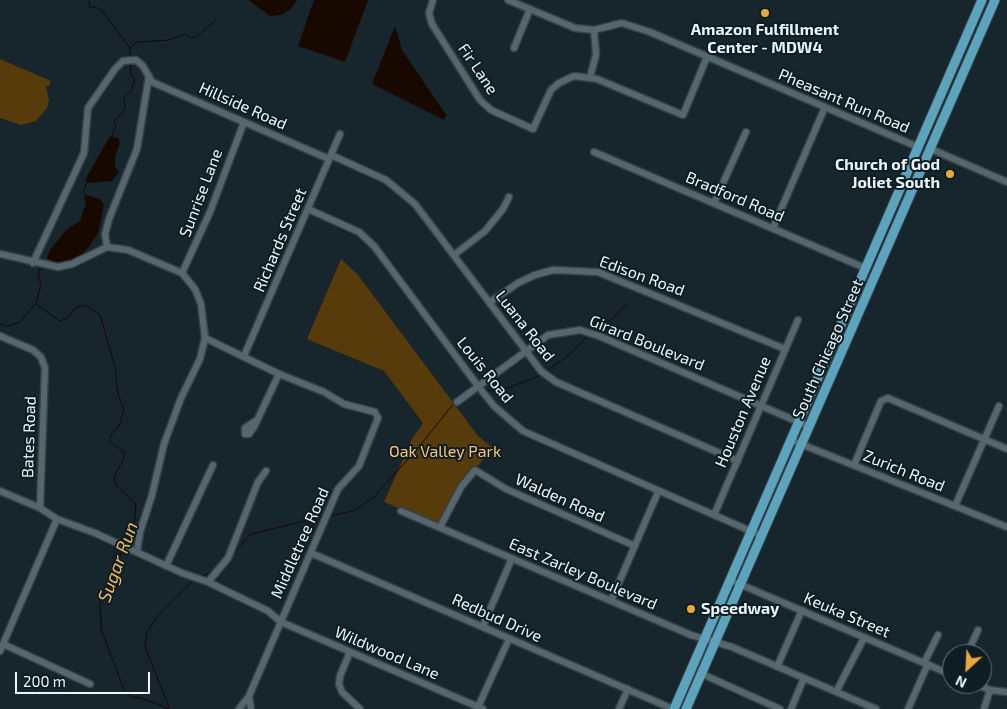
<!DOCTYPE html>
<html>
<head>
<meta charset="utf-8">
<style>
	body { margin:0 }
	#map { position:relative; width:1007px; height:709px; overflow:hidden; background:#17262c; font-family:"Exo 2",sans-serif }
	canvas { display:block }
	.north { position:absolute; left:942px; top:644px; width:50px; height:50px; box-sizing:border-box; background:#0d1d23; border:1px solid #667379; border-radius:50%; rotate:205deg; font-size:14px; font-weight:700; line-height:20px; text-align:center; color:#ebf5f9 }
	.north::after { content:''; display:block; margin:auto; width:18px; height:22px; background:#eba93a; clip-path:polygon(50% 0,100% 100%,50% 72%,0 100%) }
	.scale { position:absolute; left:15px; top:672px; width:135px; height:22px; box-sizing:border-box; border:2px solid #ebf5f9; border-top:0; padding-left:6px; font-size:15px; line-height:18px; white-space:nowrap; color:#ebf5f9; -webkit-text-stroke:4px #0d1d23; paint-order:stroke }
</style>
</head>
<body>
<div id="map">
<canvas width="1007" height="709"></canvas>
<div class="north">N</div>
<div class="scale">200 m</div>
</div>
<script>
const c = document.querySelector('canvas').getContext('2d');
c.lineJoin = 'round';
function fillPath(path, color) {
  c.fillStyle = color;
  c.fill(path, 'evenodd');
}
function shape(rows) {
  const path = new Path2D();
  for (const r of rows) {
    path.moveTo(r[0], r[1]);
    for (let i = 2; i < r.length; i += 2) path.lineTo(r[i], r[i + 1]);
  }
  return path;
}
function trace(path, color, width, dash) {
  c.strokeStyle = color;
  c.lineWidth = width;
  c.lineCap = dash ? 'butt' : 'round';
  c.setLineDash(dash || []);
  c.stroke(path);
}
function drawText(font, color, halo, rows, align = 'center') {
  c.font = font + ' "Exo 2",sans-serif';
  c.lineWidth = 4;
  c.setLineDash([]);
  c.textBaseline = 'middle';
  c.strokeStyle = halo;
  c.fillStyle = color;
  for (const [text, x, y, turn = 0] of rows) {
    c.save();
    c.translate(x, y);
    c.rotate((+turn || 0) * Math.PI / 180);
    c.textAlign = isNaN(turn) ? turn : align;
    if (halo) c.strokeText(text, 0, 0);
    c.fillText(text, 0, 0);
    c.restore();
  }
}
const green = shape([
	[0,59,51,81,49,86,46,86,49,100,47,108,36,121,21,125,0,118],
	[341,259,358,275,478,436,493,448,459,488,439,525,384,502,412,439,423,423,384,371,307,339]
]);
const water = shape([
	[248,0,297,0,291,9,281,15,270,16],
	[314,0,368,0,345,62,298,46],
	[395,26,402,50,446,115,444,120,372,84],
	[110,136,118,138,120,143,115,157,115,167,119,172,112,181,89,183,85,180],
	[88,195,101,200,104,205,98,233,89,247,82,254,65,263,54,262,47,258,50,250,66,230,80,221,86,203,84,197]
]);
const stream = shape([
	[89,0,90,8,96,7,103,12,130,48,130,56],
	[130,48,136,42,169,40,184,34,191,38,196,37,215,21],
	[112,136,116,126,114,121,125,109,124,98,131,91,135,79,131,75,130,63],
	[86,196,83,192,87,182],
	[36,303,41,285,38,275,40,268],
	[36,304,60,321,68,318,73,310,80,306,87,306,100,315,115,367,118,394,124,410,119,426,111,435,109,441,124,452,124,458,114,477,116,485,136,505,134,526,125,543],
	[0,324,8,326,20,322,34,305],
	[594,332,614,317,627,303],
	[547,371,570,354,589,335],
	[485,390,500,391,541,375],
	[330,516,353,511,373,498,418,448,455,402],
	[122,549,109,590,100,602,101,629,124,690,131,697,141,698,170,709],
	[232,555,251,534,322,517],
	[202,576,212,572],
	[169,707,145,647,147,632,157,617,194,580]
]);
const minor = shape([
	[433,0,429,13,432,24,480,100,491,110,533,129,551,90,559,83,574,76,597,79,683,115,707,57],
	[508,0,575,28,594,30,622,23,650,32,918,147],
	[514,48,530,9],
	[590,77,596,55,594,30],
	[931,149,1007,182],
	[594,152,865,268],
	[331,155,386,180,415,204,526,351,541,371,556,382,738,461],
	[714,203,746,132],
	[308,209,359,232,374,246,478,386,494,406,523,431,762,536],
	[773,228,825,107],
	[107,247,105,234,109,219,137,149,149,76],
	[0,254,58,267,72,264,107,247,128,250,182,273,195,289,201,304,205,338,200,359,181,398,164,444,152,495,140,532,137,552],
	[454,255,485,231,503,209,509,197],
	[33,263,84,153,88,108,115,69,123,61,136,60,143,66,152,82,329,159],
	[182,273,210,212,244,122],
	[490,302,518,283,535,275,553,270,598,272,785,349],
	[0,336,33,350,41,357,45,368,40,508],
	[205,338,279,374,324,392,344,404,375,412,378,418,359,466,338,489,249,696,239,709],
	[244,356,340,134],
	[457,402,548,335,580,330,599,336,810,427],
	[257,420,245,428,245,434,249,434,254,427,279,374],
	[791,440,1007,527],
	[854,465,881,401,888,398,1007,449],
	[0,491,40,508,57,519,95,533,182,573,208,582,268,611,281,622,483,709],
	[955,506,999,406],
	[401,511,691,635,732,647,876,709],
	[714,515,798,320],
	[440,527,461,487,475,470,506,489,635,546],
	[311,553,673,709],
	[166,566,213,465],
	[730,580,952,675],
	[208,582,228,558,258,482,266,471],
	[611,601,658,492],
	[483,626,512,558],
	[3,644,90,684],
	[0,651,57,519],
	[350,652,340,676,339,684,342,692,360,709],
	[967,654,978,630],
	[924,663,938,635],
	[777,667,802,610],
	[702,674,780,709],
	[976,684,990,690,1007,692],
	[836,692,864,638],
	[249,696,251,709],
	[478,707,509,639],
	[619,709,628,689],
	[791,709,804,678],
	[908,709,928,664],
	[984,709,990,690]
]);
const major = shape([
	[674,709,982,0],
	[686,709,995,0]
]);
const markers = [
	[765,13,5,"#eba93a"],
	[950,174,5,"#eba93a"],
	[691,609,5,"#eba93a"]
];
const poiNames = [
	["Amazon Fulfillment",765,30],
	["Center - MDW4",765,48],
	["Church of God",940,165,"right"],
	["Joliet South",940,183,"right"],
	["Speedway",701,609,"left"]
];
const streetNames = [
	["Fir Lane",478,69,56],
	["Pheasant Run Road",844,101,23],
	["Hillside Road",243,106,24],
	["Sunrise Lane",201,193,-69],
	["Bradford Road",735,197,23],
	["Richards Street",280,240,-67],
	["Edison Road",642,276,20],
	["Luana Road",525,326,52],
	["Girard Boulevard",647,343,22],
	["South Chicago Street",828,349,-66],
	["Louis Road",485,370,51],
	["Houston Avenue",743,412,-67],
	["Bates Road",29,437,-88],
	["Zurich Road",904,471,22],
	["Walden Road",560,498,24],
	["Middletree Road",300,543,-66],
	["East Zarley Boulevard",583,574,23],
	["Keuka Street",847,615,23],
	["Redbud Drive",497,618,24],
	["Wildwood Lane",387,653,23]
];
const parkNames = [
	["Oak Valley Park",445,452]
];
const waterNames = [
	["Sugar Run",118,562,-70]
];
fillPath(green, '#573b0a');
fillPath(water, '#170900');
trace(stream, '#170900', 1);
trace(minor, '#364247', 9);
trace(major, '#364247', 11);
trace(minor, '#55666d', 6);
trace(major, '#5ca3bd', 9);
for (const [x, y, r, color] of markers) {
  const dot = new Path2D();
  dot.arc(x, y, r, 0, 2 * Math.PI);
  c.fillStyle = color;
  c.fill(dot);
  trace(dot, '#0d1d23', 2);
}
drawText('bold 16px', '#ebf5f9', '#0d1d23', poiNames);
drawText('16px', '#ebf5f9', '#0d1d23', streetNames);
drawText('16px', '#f8c57b', '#0d1d23', parkNames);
drawText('italic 18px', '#faba58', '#0d1d23', waterNames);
</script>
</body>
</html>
